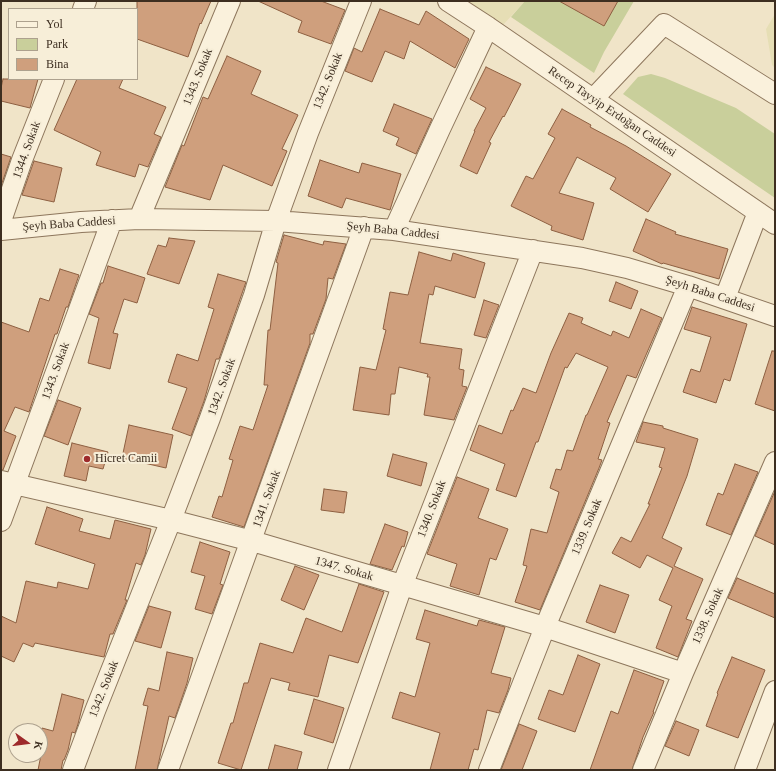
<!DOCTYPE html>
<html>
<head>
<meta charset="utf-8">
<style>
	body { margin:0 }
	#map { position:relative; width:776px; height:771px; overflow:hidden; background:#f0e4c8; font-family:Georgia,serif }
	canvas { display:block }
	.frame { position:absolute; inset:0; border:2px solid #3d2e20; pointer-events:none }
	.legend { position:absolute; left:8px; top:8px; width:130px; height:72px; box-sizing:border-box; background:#f7eed8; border:1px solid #ada18e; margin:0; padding:5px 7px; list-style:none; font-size:12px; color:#3d2e20 }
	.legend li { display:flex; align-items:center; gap:8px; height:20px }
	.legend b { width:20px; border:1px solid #ada18e }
	.north { position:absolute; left:8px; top:723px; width:40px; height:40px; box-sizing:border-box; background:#f7eed8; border:1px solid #ada18e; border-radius:50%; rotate:104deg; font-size:11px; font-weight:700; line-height:16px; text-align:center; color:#3d2e20 }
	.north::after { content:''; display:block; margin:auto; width:14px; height:18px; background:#9e2a2b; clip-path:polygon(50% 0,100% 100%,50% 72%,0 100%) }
</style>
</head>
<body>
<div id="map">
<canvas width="776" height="771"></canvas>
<div class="frame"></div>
<ul class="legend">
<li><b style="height:5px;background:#faf1dc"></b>Yol</li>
<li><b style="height:11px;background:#c9cf9b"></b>Park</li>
<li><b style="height:11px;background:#cf9f7d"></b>Bina</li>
</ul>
<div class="north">K</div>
</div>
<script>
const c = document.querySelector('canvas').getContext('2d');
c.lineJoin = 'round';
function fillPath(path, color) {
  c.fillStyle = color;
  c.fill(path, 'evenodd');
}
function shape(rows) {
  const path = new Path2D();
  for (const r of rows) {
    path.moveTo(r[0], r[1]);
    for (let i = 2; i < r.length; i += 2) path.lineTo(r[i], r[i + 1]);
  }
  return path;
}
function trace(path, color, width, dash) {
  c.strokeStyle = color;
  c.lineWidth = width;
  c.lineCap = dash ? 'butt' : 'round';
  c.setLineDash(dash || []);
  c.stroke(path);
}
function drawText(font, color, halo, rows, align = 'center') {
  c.font = font + ' Georgia,serif';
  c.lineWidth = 4;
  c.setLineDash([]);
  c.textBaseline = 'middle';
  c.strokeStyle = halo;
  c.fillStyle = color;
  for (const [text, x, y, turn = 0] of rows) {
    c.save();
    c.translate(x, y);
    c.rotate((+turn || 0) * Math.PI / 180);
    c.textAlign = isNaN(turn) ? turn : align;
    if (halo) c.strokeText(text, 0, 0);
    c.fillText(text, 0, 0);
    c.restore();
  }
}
const farmland = shape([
	[468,1,525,1,503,25],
	[775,14,775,68,772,65,766,29]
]);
const green = shape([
	[525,1,634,1,604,52,594,73,511,17],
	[651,74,665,78,736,108,775,134,775,198,623,94,638,77]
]);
const building = shape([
	[137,1,211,1,201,24,200,23,188,57,137,39,137,1],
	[258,1,321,1,345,10,331,44,298,32,302,21,258,1],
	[559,1,618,1,604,26,559,1],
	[380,9,419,25,426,11,469,39,455,68,410,41,404,59,385,51,372,82,345,71,354,48,362,52,380,9],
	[227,56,261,71,251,94,298,115,282,149,287,151,272,186,223,165,210,200,165,187,182,145,184,146,203,97,208,99,227,56],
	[486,67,521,84,504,117,503,116,489,142,491,143,477,174,460,166,475,131,474,131,486,108,470,99,486,67],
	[3,79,38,79,30,108,1,101,1,88,3,79],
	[77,79,123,79,119,88,166,107,154,134,161,137,148,167,139,164,135,177,96,165,101,152,54,130,77,79],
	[394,104,432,119,416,154,396,145,399,138,383,131,394,104],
	[562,109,591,125,590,127,626,146,671,174,648,212,610,189,616,178,577,157,559,193,594,203,583,240,551,230,552,226,511,206,526,176,533,179,555,138,548,134,562,109],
	[1,154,11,157,1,186,1,154],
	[320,160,359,173,362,163,401,174,390,210,346,198,342,208,308,196,320,160],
	[34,161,62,168,54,202,22,195,34,161],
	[646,219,676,232,675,234,728,249,719,279,663,263,662,264,633,251,646,219],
	[284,235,323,245,324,241,346,244,333,279,328,278,326,299,313,334,310,334,310,343,244,527,212,517,219,496,222,497,233,460,229,459,240,426,253,430,268,385,264,385,268,330,270,330,278,263,276,262,284,235],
	[169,238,195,241,179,284,147,274,158,245,166,247,169,238],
	[419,252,451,261,453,253,485,263,475,298,435,286,433,295,429,294,420,343,462,349,459,369,464,370,462,386,467,387,454,420,424,415,430,377,427,377,428,374,399,367,395,394,391,394,389,415,353,410,360,367,376,370,386,330,383,329,390,292,408,295,419,252],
	[108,266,145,278,137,303,124,299,113,333,118,334,110,369,88,363,99,318,89,314,101,283,103,283,108,266],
	[60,269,79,275,68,307,66,307,57,334,55,334,29,412,15,407,4,431,16,436,3,470,1,470,1,322,29,332,40,298,49,301,60,269],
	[218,274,246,282,219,359,216,359,204,401,191,436,172,429,187,388,168,382,177,354,198,361,214,309,208,307,218,274],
	[616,282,638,291,631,309,609,301,616,282],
	[484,300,499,305,486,338,474,335,484,300],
	[692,307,747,324,730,381,724,379,716,403,683,392,691,369,700,372,711,337,684,329,692,307],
	[641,309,662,318,636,378,627,375,607,422,610,423,598,459,602,460,599,468,540,610,515,602,527,566,523,565,531,529,547,533,559,492,550,488,556,469,561,470,567,450,573,451,586,415,587,415,608,367,576,353,567,368,565,367,538,442,536,442,516,497,496,490,505,464,470,450,479,425,502,434,511,410,513,411,523,388,536,393,551,353,569,313,583,318,581,323,611,336,613,331,629,338,641,309],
	[772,351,775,351,775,411,755,404,772,351],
	[58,400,81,408,68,445,44,436,58,400],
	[643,422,663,426,663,428,698,439,687,476,668,524,662,538,682,548,674,566,703,579,686,619,692,621,678,657,656,648,672,606,659,600,673,568,647,555,640,568,612,553,621,537,631,542,650,504,648,504,662,468,659,467,665,448,636,442,643,422],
	[129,425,173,435,166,468,122,458,129,425],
	[72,443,108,452,103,469,89,466,86,481,64,476,72,443],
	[393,454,427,463,421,486,387,476,393,454],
	[735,464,758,472,731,535,706,525,718,493,723,495,735,464],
	[457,477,489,489,478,518,508,529,496,560,490,558,479,595,450,586,457,564,427,554,457,477],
	[324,489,347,492,344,513,321,510,324,489],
	[775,491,775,545,755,536,775,491],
	[47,507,83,519,79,531,110,539,115,520,151,529,145,555,141,565,136,563,125,600,127,600,113,634,110,634,104,657,35,643,33,647,23,643,14,662,1,656,1,616,16,623,26,581,57,588,58,582,88,589,95,564,35,544,47,507],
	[385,524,408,532,404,547,402,546,392,570,370,564,385,524],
	[200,542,230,552,220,584,223,585,212,614,195,609,205,576,191,572,200,542],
	[295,566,319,575,304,610,281,600,295,566],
	[737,578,775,594,775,618,728,598,737,578],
	[359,584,384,592,358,663,329,655,318,697,288,690,290,683,271,678,241,770,218,763,231,723,233,723,244,683,248,683,260,643,293,653,306,618,342,632,359,584],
	[600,585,629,595,615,633,586,622,600,585],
	[149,606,171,612,161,648,135,641,149,606],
	[425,610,477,626,479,620,505,627,491,673,511,678,508,690,499,713,487,710,478,750,474,749,468,770,430,770,440,733,392,718,400,692,415,697,430,643,416,639,425,610],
	[167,652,193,658,187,683,175,718,169,716,157,770,135,770,148,706,143,705,148,688,159,691,167,652],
	[578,655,600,664,575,732,538,719,549,690,563,695,578,655],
	[732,657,765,670,738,738,706,726,718,694,717,693,732,657],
	[634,670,664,681,653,712,654,712,643,737,632,770,590,770,611,711,618,714,634,670],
	[62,694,84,700,78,724,75,733,72,732,68,750,64,760,63,760,61,770,38,770,41,755,40,739,42,728,53,731,62,694],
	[314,699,344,708,333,743,304,734,314,699],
	[676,721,699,730,689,756,665,746,676,721],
	[519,724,537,731,522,770,501,770,519,724],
	[275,745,302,752,297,770,268,770,275,745]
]);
const minor = shape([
	[448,1,488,27,775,224],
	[83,9,86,1],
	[593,99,664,24,775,94],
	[139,219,230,1],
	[1,221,22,160,54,79],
	[1,230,81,222,139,219,276,221,394,230,582,258,627,268,688,286,775,316],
	[394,230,440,129,488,27],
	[725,298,758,212],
	[1,481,171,520,252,541,545,627,683,673],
	[1,521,112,220],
	[73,770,95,711,171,520,210,418,254,295,276,221,308,133,361,1],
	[168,770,364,227],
	[338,770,402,586,533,250],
	[489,770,545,627,688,286],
	[643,770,683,673,775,462],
	[745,770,775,691]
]);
const markers = [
	[87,459,4,"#9e2a2b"]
];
const streetNames = [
	["1343. Sokak",198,77,-68],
	["1342. Sokak",328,81,-68],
	["Recep Tayyip Erdoğan Caddesi",612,112,34],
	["1344. Sokak",27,150,-70],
	["Şeyh Baba Caddesi",69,224,-4],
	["Şeyh Baba Caddesi",393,231,6],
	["Şeyh Baba Caddesi",710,294,18],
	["1343. Sokak",56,371,-70],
	["1342. Sokak",222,387,-70],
	["1341. Sokak",267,499,-70],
	["1340. Sokak",432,509,-69],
	["1339. Sokak",587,527,-67],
	["1347. Sokak",344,569,16],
	["1338. Sokak",708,616,-66],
	["1342. Sokak",104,689,-68]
];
const poiNames = [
	["Hicret Camii",95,459]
];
fillPath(farmland, '#e6deb5');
fillPath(green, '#c9cf9b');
fillPath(building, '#cf9f7d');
trace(building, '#8d5f41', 1);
trace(minor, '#8d765c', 22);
trace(minor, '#faf1dc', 20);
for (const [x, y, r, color] of markers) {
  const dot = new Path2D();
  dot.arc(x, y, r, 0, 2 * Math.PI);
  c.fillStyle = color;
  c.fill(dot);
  trace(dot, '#f7eed8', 1.5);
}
drawText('12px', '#3d2e20', '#f7eed8', streetNames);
drawText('12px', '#3d2e20', '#f7eed8', poiNames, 'left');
</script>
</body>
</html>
